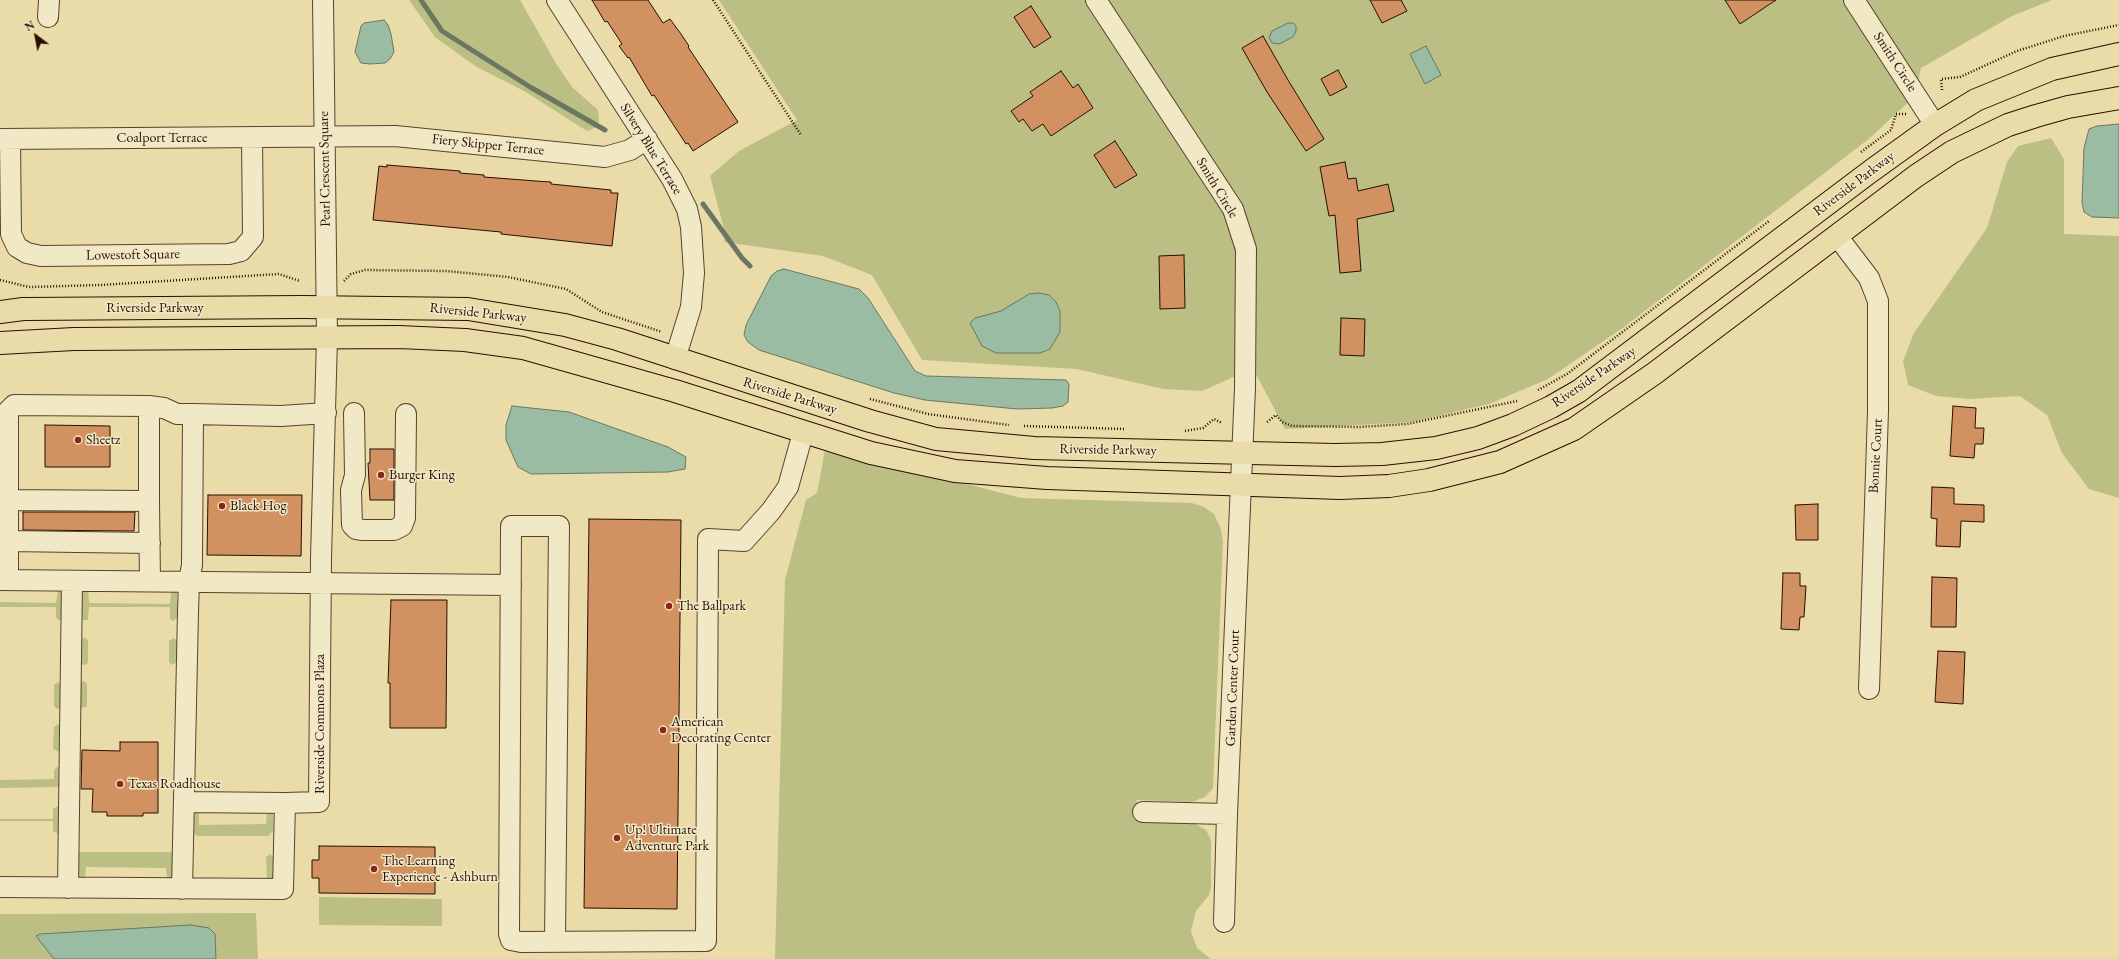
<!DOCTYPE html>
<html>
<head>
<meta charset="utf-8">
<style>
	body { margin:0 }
	#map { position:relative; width:2119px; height:959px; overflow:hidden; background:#eadca8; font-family:"EB Garamond",serif }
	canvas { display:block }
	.north { position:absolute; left:16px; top:16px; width:40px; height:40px; -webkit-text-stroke:3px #f1e8c6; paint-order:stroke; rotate:328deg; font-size:11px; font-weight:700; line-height:16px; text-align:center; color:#280e05 }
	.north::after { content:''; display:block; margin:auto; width:14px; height:18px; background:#280e05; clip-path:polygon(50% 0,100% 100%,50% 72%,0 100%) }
</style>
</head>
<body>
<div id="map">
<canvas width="2119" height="959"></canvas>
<div class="north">N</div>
</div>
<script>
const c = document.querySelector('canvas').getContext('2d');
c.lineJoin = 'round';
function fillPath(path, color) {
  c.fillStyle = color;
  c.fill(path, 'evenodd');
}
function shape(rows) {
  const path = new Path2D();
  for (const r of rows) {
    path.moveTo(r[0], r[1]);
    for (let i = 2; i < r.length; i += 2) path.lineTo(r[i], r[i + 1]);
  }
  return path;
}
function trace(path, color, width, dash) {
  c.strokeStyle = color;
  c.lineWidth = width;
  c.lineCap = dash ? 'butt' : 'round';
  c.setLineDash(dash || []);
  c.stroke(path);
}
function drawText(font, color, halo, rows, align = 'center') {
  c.font = font + ' "EB Garamond",serif';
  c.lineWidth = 3;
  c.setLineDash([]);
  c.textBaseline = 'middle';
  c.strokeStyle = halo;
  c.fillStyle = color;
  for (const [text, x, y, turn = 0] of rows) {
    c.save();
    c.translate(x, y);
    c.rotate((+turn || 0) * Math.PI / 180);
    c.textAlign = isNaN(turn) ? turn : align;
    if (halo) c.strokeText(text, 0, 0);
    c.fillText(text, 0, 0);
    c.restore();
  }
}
const green = shape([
	[409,0,520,0,557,65,572,87,598,110,599,121,597,127,587,131,524,91,475,66,435,37],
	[719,0,2052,0,2012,16,1921,68,1915,96,1870,138,1624,327,1548,379,1489,404,1412,422,1285,429,1257,376,1238,375,1202,391,1163,389,1077,369,922,360,872,275,823,256,724,242,725,233,710,176,739,151,797,120],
	[2051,138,2064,159,2064,234,2119,236,2119,498,2089,489,2062,453,2047,415,2020,396,1968,399,1936,396,1908,385,1903,361,1914,333,1987,228,2007,162,2018,146],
	[825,450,884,467,952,480,1021,498,1192,503,1204,507,1214,514,1220,527,1223,540,1213,788,1205,797,1192,802,1136,800,1148,821,1195,824,1206,830,1211,840,1211,888,1209,895,1196,911,1191,931,1197,948,1211,959,775,959,785,580,806,500,817,493],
	[58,590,63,590,61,620,58,620,56,617,56,607,0,607,0,602,56,603],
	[81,590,88,590,89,603,170,604,171,591,175,591,177,594,177,618,173,621,170,619,170,607,89,607,88,620,81,620],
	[85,638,88,640,88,662,86,665,81,664,80,639],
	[174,638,177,641,177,662,172,665,169,662,169,641],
	[84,681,87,684,87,705,86,707,80,708,81,682],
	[58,682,61,685,61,708,57,709,54,706,54,685],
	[58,724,61,728,59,752,53,749,54,727],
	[57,767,60,768,61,783,59,787,0,788,0,780,54,779,54,770],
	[58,806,60,807,59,834,53,831,53,821,0,821,0,819,53,819,53,809],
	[196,811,199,814,199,825,266,824,267,813,273,813,273,831,268,836,197,836,193,833,192,815],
	[77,852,171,852,174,855,174,879,167,878,166,868,86,867,85,879,77,879],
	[270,854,273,857,273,880,267,880,266,857],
	[319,897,442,899,442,926,319,925],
	[256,913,258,959,0,959,0,914]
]);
const water = shape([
	[384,20,388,25,391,34,394,52,390,59,385,63,370,64,361,63,355,52,361,26,364,23,384,20],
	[1288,23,1293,23,1296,26,1296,31,1293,37,1279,44,1272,43,1269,38,1272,31,1288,23],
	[1426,46,1441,75,1425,84,1410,54,1426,46],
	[2119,124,2119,218,2092,217,2084,212,2082,202,2084,148,2089,129,2097,126,2119,124],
	[784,269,859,289,868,298,915,371,926,376,1066,380,1069,384,1068,402,1063,406,1052,408,1017,409,925,400,894,393,759,350,748,342,744,335,746,325,771,276,777,271,784,269],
	[1039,293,1049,295,1056,302,1060,311,1060,332,1050,349,1040,353,996,353,982,346,970,323,975,318,1001,311,1029,294,1039,293],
	[512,406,569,412,668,447,686,457,685,469,668,472,531,474,518,467,506,440,506,425,512,406],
	[191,925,209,928,215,934,216,959,54,959,36,936,40,934,191,925]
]);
const stream = shape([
	[421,0,442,31,530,87,605,130],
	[703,204,742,258,750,266]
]);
const building = shape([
	[592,0,648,0,663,23,670,19,681,34,689,46,688,47,738,122,693,151,688,143,686,144,654,95,652,96,629,57,628,58,619,46,622,44,607,21,605,22,592,0],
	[1370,0,1401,0,1407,11,1382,23,1370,0],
	[1725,0,1776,0,1740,24,1725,0],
	[1031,6,1051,37,1034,48,1014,17,1031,6],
	[1263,36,1288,80,1324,139,1306,151,1267,92,1242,48,1263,36],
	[1338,70,1347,87,1330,96,1321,79,1338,70],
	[1061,71,1073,88,1078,84,1093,108,1051,136,1043,124,1032,131,1023,119,1019,122,1011,111,1033,96,1030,92,1061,71],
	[1115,141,1137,175,1115,188,1094,155,1115,141],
	[1345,162,1348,179,1356,178,1358,191,1388,184,1394,211,1357,219,1361,271,1340,273,1335,215,1329,216,1320,167,1345,162],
	[387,165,460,171,460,173,484,175,484,177,536,181,551,182,551,184,611,190,611,193,618,193,612,246,501,234,501,232,373,220,379,166,387,167,387,165],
	[1184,255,1185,308,1160,309,1159,256,1184,255],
	[1341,318,1365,319,1364,356,1340,355,1341,318],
	[1953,406,1976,408,1975,428,1984,428,1983,444,1975,444,1974,458,1950,456,1953,406],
	[45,425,110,426,110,467,45,467,45,425],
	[370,449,394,449,394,500,370,500,368,463,370,463,370,449],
	[1932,487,1954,488,1954,504,1984,505,1984,522,1961,521,1960,547,1936,546,1937,519,1931,518,1932,487],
	[208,495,302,495,301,556,207,555,208,495],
	[1818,504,1818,540,1796,540,1795,505,1818,504],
	[23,512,135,512,134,531,23,530,23,512],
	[589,519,681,520,677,909,584,908,589,519],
	[1783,573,1800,573,1800,586,1806,586,1804,617,1800,617,1799,630,1781,629,1783,573],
	[1932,577,1957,578,1956,627,1931,627,1932,577],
	[391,600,447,600,446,728,390,728,390,683,388,683,391,600],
	[1938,651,1965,652,1963,704,1935,702,1938,651],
	[120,742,158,742,158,813,143,813,143,816,107,816,107,812,92,812,93,789,81,789,82,750,120,751,120,742],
	[319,846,435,847,435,894,319,893,319,878,312,878,312,860,319,860,319,846]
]);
const path = shape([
	[713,0,801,135],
	[1942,90,1941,79,1960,77,2017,51,2064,36,2119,25],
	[1861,152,1891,130,1896,114,1906,114],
	[0,280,29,287,100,285,279,274,300,281],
	[344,281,351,274,365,270,446,271,508,277,566,289,602,312,662,332],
	[1538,390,1567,374,1769,221],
	[870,399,928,414,1009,425],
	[1267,422,1276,415,1282,422,1292,426,1359,427,1407,424,1517,401],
	[1024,426,1126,429],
	[1185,431,1203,428,1214,419,1222,423]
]);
const minor = shape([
	[557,0,672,179,687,209,691,227,694,273,691,307,675,359],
	[1096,0,1233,209,1246,249,1245,388,1227,814,1224,922],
	[1854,0,1935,125],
	[48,17,49,0],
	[0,139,395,136,605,157,630,150,647,139],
	[10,139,11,234,17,247,27,253,41,256,229,254,241,251,253,237,252,137],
	[1837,236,1869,278,1878,301,1878,411,1869,689],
	[354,413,355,475,351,490,352,525,356,529,363,530,394,530,402,526,405,518,406,414],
	[0,500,149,501,149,406],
	[149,501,150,581],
	[7,541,150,543],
	[0,580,511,585],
	[8,580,8,411,14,405,149,406,164,408,177,414,193,414],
	[185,802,285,803],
	[1143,812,1227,814],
	[0,887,283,889,285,803,319,802,321,558,327,338,323,0],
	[68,888,72,581],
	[182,889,188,612,189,581,192,565,193,414,281,416,326,413],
	[555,942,559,526,511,526,509,934,511,940,521,942,706,941,708,539,744,541,771,511,788,487,803,433]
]);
const major = shape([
	[0,312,23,309,303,307,468,309,565,325,617,339,870,421,936,439,1034,448,1335,455,1382,454,1436,448,1478,438,1513,425,1551,407,1579,391,1871,171,1935,125,1976,100,2052,69,2119,54],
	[0,343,74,339,399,337,465,340,523,348,675,391,871,453,955,471,1047,478,1340,488,1389,486,1429,480,1500,462,1574,429,1655,373,1916,176,1952,152,2008,125,2036,116,2068,107,2119,98]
]);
const markers = [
	[78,440,4,"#8f2418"],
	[381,475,4,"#8f2418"],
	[222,506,4,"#8f2418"],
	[669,606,4,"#8f2418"],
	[663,730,4,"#8f2418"],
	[120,784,4,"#8f2418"],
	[617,838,4,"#8f2418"],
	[374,869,4,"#8f2418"]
];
const streetNames = [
	["Smith Circle",1895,62,57],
	["Coalport Terrace",162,138],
	["Fiery Skipper Terrace",488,145,6],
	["Silvery Blue Terrace",651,149,58],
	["Pearl Crescent Square",325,169,-91],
	["Riverside Parkway",1854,184,-37],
	["Smith Circle",1217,188,59],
	["Lowestoft Square",133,255,-1],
	["Riverside Parkway",155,308],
	["Riverside Parkway",478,313,6],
	["Riverside Parkway",1594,377,-34],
	["Riverside Parkway",790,396,17],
	["Riverside Parkway",1108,450,1],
	["Bonnie Court",1876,456,-87],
	["Garden Center Court",1233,688,-88],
	["Riverside Commons Plaza",320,724,-90]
];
const poiNames = [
	["Sheetz",86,440],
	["Burger King",389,475],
	["Black Hog",230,506],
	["The Ballpark",677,606],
	["American",671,722],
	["Decorating Center",671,738],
	["Texas Roadhouse",128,784],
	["Up! Ultimate",625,830],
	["Adventure Park",625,846],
	["The Learning",382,861],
	["Experience - Ashburn",382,877]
];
fillPath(green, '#bcbf84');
fillPath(water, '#99bca2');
trace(water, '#6c7663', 1);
trace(stream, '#6c7663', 5);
fillPath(building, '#d19161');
trace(building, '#280e05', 1);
trace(minor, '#58422e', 22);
trace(major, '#280e05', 24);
trace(path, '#280e05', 2.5, [1, 2]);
trace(minor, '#f1e8c6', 20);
trace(major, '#eadca8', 22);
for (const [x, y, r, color] of markers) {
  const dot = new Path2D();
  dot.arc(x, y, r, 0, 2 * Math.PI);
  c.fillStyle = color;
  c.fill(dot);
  trace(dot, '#f1e8c6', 1.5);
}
drawText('14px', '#280e05', '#f1e8c6', streetNames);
drawText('14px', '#280e05', '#f1e8c6', poiNames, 'left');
</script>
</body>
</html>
